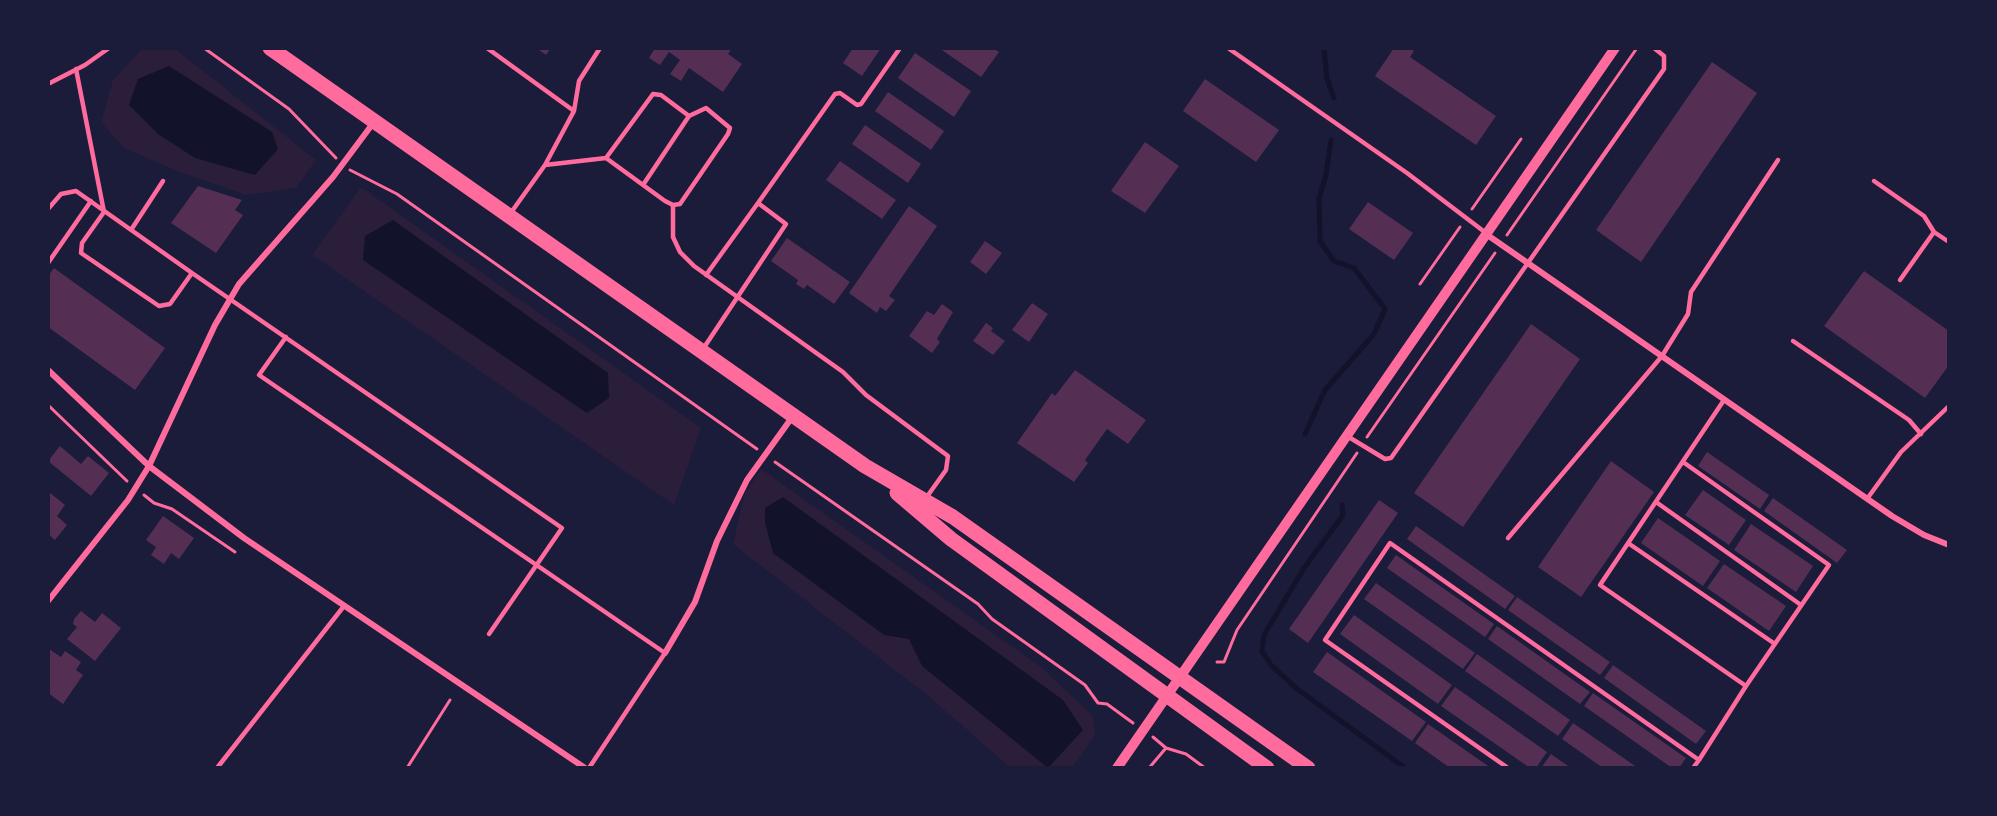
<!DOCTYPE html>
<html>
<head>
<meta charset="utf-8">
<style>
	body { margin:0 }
	#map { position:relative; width:1997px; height:816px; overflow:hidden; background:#1b1b3a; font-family:"Work Sans",sans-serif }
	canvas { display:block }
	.frame { position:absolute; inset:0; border:50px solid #1b1b3a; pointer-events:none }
</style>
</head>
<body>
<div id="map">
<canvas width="1997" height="816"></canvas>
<div class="frame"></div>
</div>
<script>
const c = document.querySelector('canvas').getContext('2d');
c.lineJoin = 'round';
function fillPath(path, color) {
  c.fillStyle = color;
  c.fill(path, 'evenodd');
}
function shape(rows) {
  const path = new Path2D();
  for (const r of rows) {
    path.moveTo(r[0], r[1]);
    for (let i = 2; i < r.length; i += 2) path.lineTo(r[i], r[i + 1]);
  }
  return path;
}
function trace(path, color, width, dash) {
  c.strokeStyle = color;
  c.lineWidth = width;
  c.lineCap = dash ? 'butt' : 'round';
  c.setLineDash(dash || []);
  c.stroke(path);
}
const green = shape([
	[143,48,174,48,316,160,296,188,246,195,180,172,124,148,101,122,113,80],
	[361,187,701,428,674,505,312,255],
	[761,469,1041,667,1092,715,1095,735,1072,768,1011,768,927,695,733,544,744,495]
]);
const water = shape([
	[169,66,272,132,278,149,255,175,195,158,158,134,129,105,138,79],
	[393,220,608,373,609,398,587,413,363,260,365,236],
	[783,497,1063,700,1083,730,1048,768,922,666,909,639,884,635,773,553,765,522,765,508]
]);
const stream = shape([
	[1324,48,1327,79,1334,98],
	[1305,434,1325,390,1374,334,1385,309,1354,268,1334,261,1320,241,1319,198,1326,175,1331,140],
	[1342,505,1343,515,1304,568,1264,635,1262,651,1271,665,1296,688,1405,768]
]);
const building = shape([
	[536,48,551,48,546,55],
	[655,48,732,48,728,54,742,64,723,92,689,68,681,81,670,74,680,60,669,52,660,65,649,58],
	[853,48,881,48,862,76,843,63],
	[939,48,993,48,999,52,981,77],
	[1394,48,1409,48,1414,51,1410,57,1496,116,1476,145,1375,76],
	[915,53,971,91,954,117,898,78],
	[1712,62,1757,93,1641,262,1596,230],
	[1205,79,1279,130,1256,162,1183,111],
	[888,92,944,131,931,150,875,111],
	[865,125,921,164,908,183,852,144],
	[1145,142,1179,166,1145,213,1111,191],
	[840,161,896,200,882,219,826,180],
	[198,186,242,200,235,210,243,215,216,253,171,223],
	[1368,202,1413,233,1394,260,1349,229],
	[909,206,937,226,889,296,895,300,886,311,880,307,877,313,849,293],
	[787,238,850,282,834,304,807,285,804,289,796,284,798,280,771,261],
	[985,241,1002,253,986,274,970,262],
	[54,268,165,348,135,390,48,327,48,276],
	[1864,271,1949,331,1949,365,1925,398,1824,326],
	[1032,303,1048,314,1029,342,1012,330],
	[942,304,953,312,937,339,940,342,932,353,909,336,927,311,934,315],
	[986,323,993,328,991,331,1005,341,993,355,973,341],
	[1531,324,1580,359,1463,527,1414,493],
	[1075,370,1146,420,1128,444,1107,429,1085,460,1088,463,1074,482,1017,443,1052,393,1055,396],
	[60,446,81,464,88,456,109,473,91,496,48,461],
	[1707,452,1769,495,1760,509,1698,466],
	[1611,461,1654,492,1581,597,1538,567],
	[1703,490,1746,520,1729,545,1685,515],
	[49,492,65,505,57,516,67,525,55,540,48,534],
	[1773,498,1847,550,1837,563,1764,511],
	[1379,500,1398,513,1308,643,1289,629],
	[163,516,194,538,179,559,171,553,164,564,151,555,156,547,146,540],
	[1658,518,1720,561,1703,586,1641,543],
	[1751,524,1813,566,1796,592,1734,550],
	[1416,526,1515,596,1505,609,1407,539],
	[1396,555,1494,624,1485,637,1387,568],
	[1724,564,1786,606,1769,631,1707,588],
	[1376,583,1475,653,1463,669,1364,599],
	[1517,597,1610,662,1600,675,1508,610],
	[81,611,95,622,102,613,121,628,95,661,67,639,77,627,73,624,74,619],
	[1354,615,1452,685,1438,704,1340,634],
	[1497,626,1590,692,1580,704,1488,639],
	[49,649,61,657,65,651,81,662,76,670,83,675,63,704,48,693],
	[1327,652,1426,722,1412,741,1313,672],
	[1477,654,1570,720,1558,736,1465,671],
	[1613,665,1706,731,1696,744,1604,678],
	[1455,687,1547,752,1536,768,1530,768,1441,706],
	[1593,693,1686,758,1679,768,1672,768,1584,706],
	[1573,723,1638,768,1603,768,1562,739],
	[1428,724,1491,768,1450,768,1415,743],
	[1551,754,1571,768,1541,768]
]);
const path = shape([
	[204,48,289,109,336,158],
	[350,170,397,194,757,449],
	[1472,209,1521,139],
	[1507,235,1637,48],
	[1420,284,1460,227],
	[48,405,127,481],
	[1367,437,1495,253],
	[775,462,978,604,992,619,1085,685,1098,703,1107,704,1133,723],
	[144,495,154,503,172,509,235,552],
	[1217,662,1224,662,1237,630,1357,453],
	[1153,737,1166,748,1186,754,1205,768],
	[407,768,450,700],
	[1149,768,1166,748]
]);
const service = shape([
	[487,48,574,111,545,165],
	[1228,48,1407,173,1486,233],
	[76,69,104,212,82,243,81,253,159,306,170,304,192,273,562,528,489,634],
	[48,84,85,65,109,48],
	[574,111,579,81,600,48],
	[1874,181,1924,216,1934,232,1949,242],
	[643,185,689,116],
	[758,203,835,94,840,93,857,105,861,104,900,48],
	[673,205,673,237,680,252,694,266,843,372,866,395,948,456,946,470,926,498],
	[48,209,61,194,76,191,192,273],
	[510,214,545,165,606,158,665,201,673,205,680,204,728,134,730,128,706,108,689,116,661,95,653,94,606,158],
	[131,230,163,181],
	[48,263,91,201],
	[1900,280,1934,232],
	[286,337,259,375,665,653,589,768],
	[1793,341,1909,420,1921,434],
	[703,349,786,224,758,203,706,275],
	[1347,436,1385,459,1391,458,1664,69,1664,56,1654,48],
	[1683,462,1829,565,1746,686],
	[1867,499,1901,452,1949,406],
	[1656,502,1801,605],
	[1508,538,1662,356,1688,314,1691,292,1778,160],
	[1628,543,1775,644],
	[1699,760,1746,686,1600,585,1724,400],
	[217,768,344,606],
	[1508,768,1325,640,1390,543,1699,760,1693,768]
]);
const minor = shape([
	[1486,234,1892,516,1924,535,1949,545],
	[48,370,149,466,244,538,585,768],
	[48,601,128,500,149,466,215,325,239,284,333,177,374,122],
	[665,653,695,602,717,541,747,480,793,416]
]);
const tertiary = shape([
	[1117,768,1615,48]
]);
const primary = shape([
	[270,48,865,466,953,517,1308,768],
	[897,493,951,539,1267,768]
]);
fillPath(green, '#2a1e3b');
fillPath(water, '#12122b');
trace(stream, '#12122b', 5);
fillPath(building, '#542f53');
trace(path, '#ff6b9d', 3);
trace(service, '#ff6b9d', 4.5);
trace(minor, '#ff6b9d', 6);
trace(tertiary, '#ff6b9d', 10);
trace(primary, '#ff6b9d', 15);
</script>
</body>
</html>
